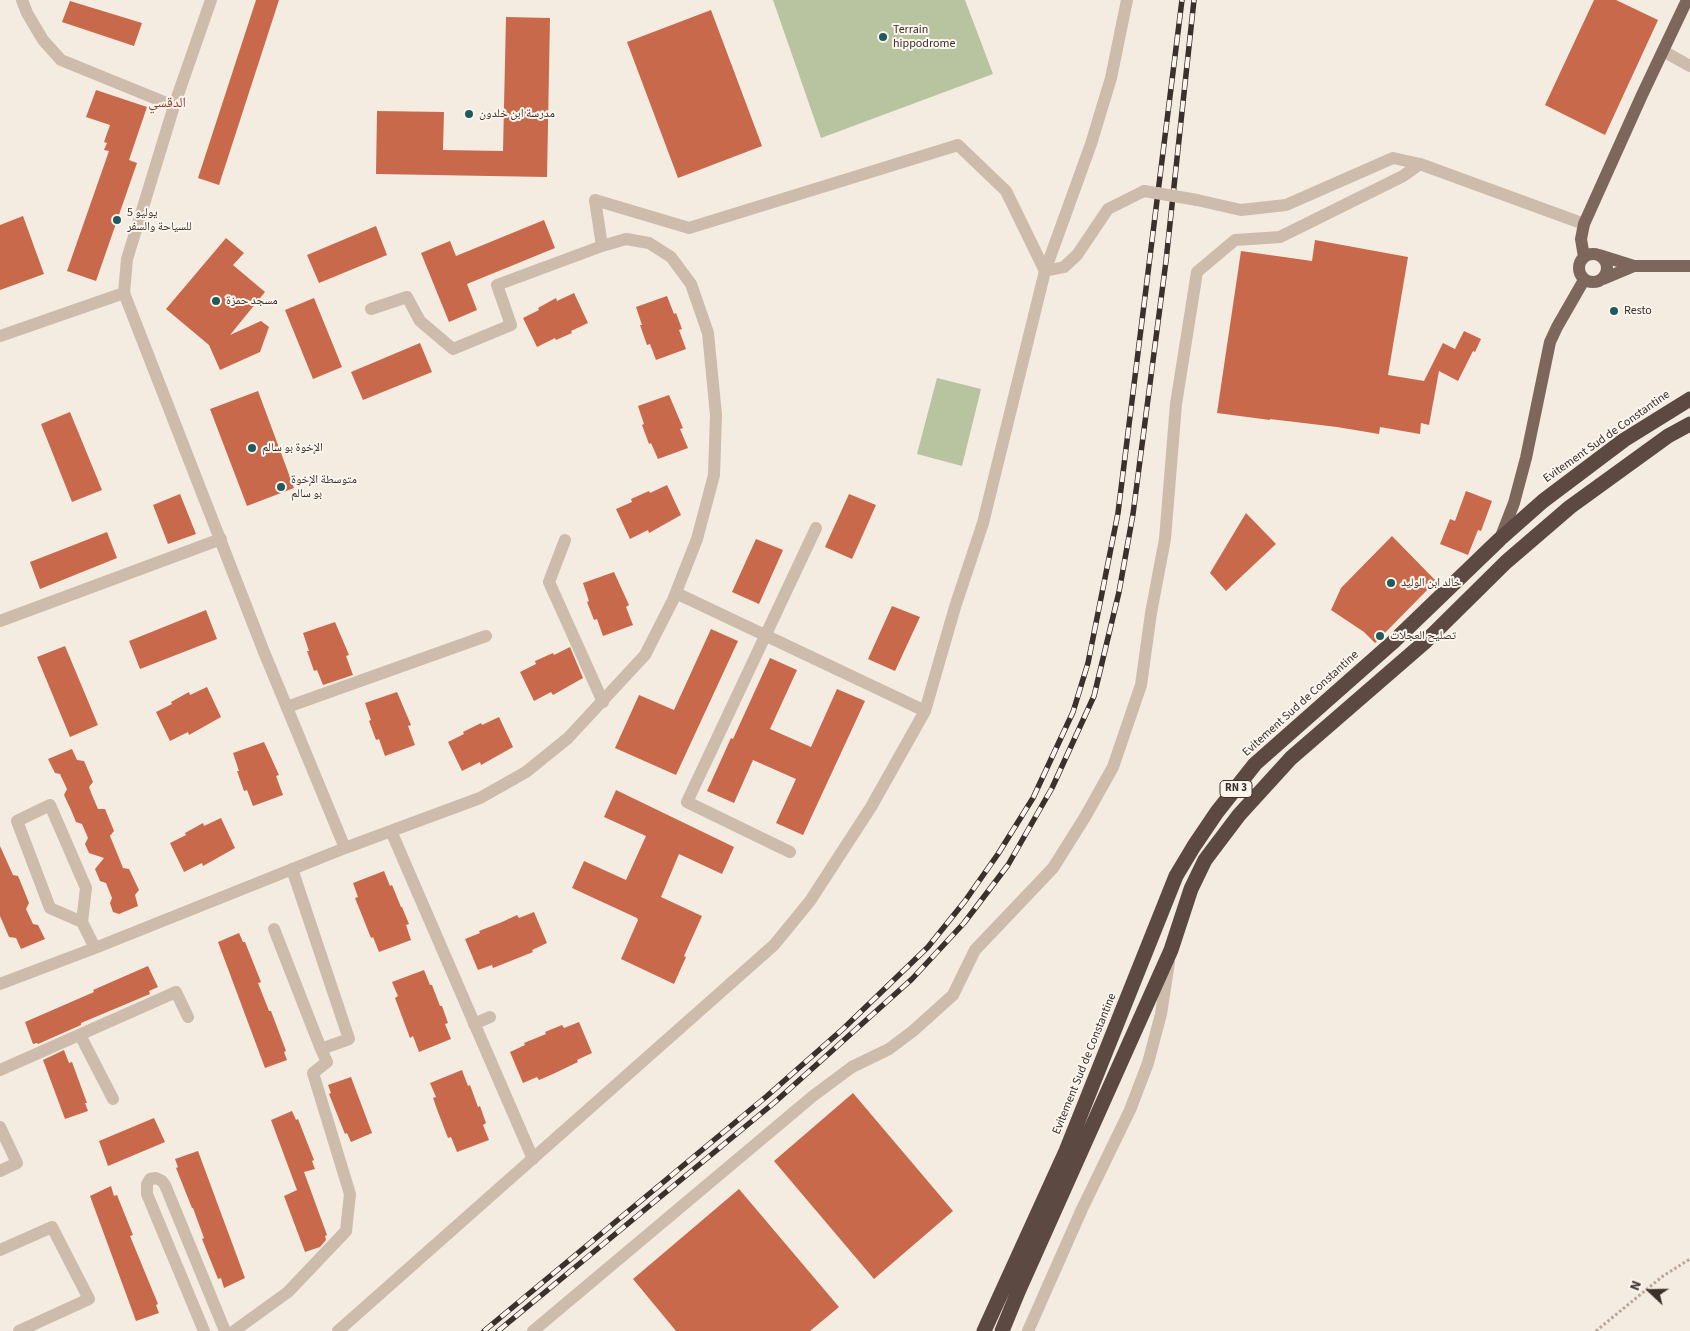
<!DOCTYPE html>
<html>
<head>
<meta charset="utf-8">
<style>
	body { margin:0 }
	#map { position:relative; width:1690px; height:1331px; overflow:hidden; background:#f4ebe1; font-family:"Source Sans 3",sans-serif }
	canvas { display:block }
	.north { position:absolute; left:1625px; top:1266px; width:50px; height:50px; -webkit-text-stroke:4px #fbf5ee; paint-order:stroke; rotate:291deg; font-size:14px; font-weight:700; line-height:20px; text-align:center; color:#3b302b }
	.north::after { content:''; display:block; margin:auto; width:18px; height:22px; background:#3b302b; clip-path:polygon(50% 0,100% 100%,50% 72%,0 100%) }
</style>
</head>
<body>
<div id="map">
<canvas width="1690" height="1331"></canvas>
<div class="north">N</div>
</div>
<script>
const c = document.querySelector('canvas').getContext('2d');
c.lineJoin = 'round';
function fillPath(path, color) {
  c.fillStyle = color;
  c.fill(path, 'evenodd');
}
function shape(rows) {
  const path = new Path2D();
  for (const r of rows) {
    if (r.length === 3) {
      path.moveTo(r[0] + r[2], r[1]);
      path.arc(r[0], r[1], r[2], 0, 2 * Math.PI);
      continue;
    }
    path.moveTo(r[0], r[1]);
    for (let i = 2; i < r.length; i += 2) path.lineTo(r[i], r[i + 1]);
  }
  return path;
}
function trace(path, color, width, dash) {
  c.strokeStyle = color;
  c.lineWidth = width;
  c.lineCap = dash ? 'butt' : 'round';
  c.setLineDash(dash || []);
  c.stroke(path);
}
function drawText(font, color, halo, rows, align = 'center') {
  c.font = font + ' "Source Sans 3","Noto Naskh Arabic",sans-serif';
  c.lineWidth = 4;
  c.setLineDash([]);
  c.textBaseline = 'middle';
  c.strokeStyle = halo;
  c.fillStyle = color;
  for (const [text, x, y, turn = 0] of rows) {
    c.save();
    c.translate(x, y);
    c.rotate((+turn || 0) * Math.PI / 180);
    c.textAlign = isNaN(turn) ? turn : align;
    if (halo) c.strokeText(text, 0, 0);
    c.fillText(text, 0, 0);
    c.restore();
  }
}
const green = shape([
	[773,0,965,0,993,74,821,138],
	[937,378,981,389,962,466,917,454]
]);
const building = shape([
	[256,0,279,0,219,185,198,178],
	[1594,0,1616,0,1658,20,1605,135,1545,105],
	[70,1,142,23,134,46,62,22],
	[711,10,762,146,678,178,627,42],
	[506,17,550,18,547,177,376,174,377,111,444,112,443,150,503,151],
	[96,90,147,107,129,160,137,163,96,281,67,271,109,151,104,150,107,143,104,142,110,125,86,117],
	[23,216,44,274,0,290,0,225],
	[544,220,555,248,467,284,477,310,449,322,421,253,450,241,456,256],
	[376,226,387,255,319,283,307,255],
	[226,238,244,253,233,265,265,292,230,335,261,321,269,327,260,352,220,370,209,345,166,309],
	[1315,240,1408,257,1388,375,1424,381,1443,343,1455,349,1464,331,1481,339,1475,352,1473,351,1458,381,1439,371,1429,425,1421,423,1420,434,1380,427,1379,434,1337,427,1270,419,1270,420,1217,413,1241,251,1312,261],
	[574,293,588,323,571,331,572,333,556,340,555,338,537,347,523,318,539,310,538,308,556,298,557,301],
	[667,296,674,314,676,313,682,329,679,330,686,349,656,360,650,344,647,345,640,325,642,325,636,307],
	[314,298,342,367,313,379,285,310],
	[420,343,432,372,363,400,351,372],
	[258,391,294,488,247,506,210,409],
	[669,395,683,428,680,429,688,448,658,459,651,443,649,444,642,425,644,424,638,406],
	[70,412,102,490,72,502,41,424],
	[667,485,681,515,649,533,648,530,630,539,616,509,632,502,631,499,649,491,650,493],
	[1466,491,1492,501,1481,531,1478,530,1468,555,1440,544,1450,519,1455,521],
	[180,494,196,534,168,544,153,505],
	[849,494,876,505,852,559,825,547],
	[1246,513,1276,544,1226,591,1210,573],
	[107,532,117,558,40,589,30,562],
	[1392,536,1436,581,1375,643,1364,632,1331,610,1341,588],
	[756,539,783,550,759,604,732,592],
	[614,572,629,605,626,607,633,625,603,636,597,619,594,620,587,602,589,601,583,583],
	[892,606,920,617,895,671,868,659],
	[206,610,217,639,140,669,129,641],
	[335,622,349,655,346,656,353,675,323,685,317,670,314,671,307,651,309,651,303,633],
	[711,629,738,641,676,775,615,748,639,695,674,710],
	[65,646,98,725,70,737,37,657],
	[570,647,583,678,553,695,551,692,534,701,520,672,536,664,535,661,553,653,554,655],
	[770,658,797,670,770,729,811,747,837,689,865,701,803,835,776,823,796,779,753,760,734,803,707,791,731,738,733,739],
	[207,687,221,717,189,735,188,732,170,741,156,712,172,704,171,702,189,692,190,695],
	[397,692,411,725,408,726,415,745,385,756,379,739,376,740,369,721,371,720,365,703],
	[499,717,513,747,481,765,480,762,462,771,448,742,464,734,463,732,481,723,482,725],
	[264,742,279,775,276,776,283,795,253,806,247,790,244,791,237,771,239,771,233,753],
	[72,749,77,760,84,761,93,782,89,787,92,795,98,809,105,809,114,831,110,836,123,868,129,869,139,890,135,895,138,906,119,914,113,912,110,903,112,898,106,883,100,881,95,869,104,858,89,853,85,844,88,838,82,824,76,822,71,810,64,795,67,789,60,774,55,773,48,759],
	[616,790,734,847,722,874,679,854,661,897,702,916,684,956,686,957,674,984,621,959,638,920,637,918,572,888,584,861,626,880,646,836,604,817],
	[221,818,235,848,203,866,202,863,184,872,170,843,186,835,185,833,203,823,204,826],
	[0,846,13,875,18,876,23,888,29,903,26,909,33,924,38,925,45,939,21,949,16,938,9,937,0,916],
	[384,871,390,886,392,885,401,907,402,907,409,924,406,925,411,940,379,952,373,937,371,938,355,898,358,897,353,883],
	[534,912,547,943,532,950,533,952,493,968,492,965,478,970,465,939,480,933,479,931,502,922,517,915,519,918],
	[239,933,243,942,245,942,261,982,258,983,269,1011,271,1011,286,1051,284,1052,287,1060,265,1068,218,942],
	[148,966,158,987,149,991,150,994,81,1023,81,1025,38,1044,37,1043,33,1044,25,1022,94,992,93,990],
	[424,970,430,985,432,985,440,1006,442,1006,448,1023,445,1024,451,1039,419,1052,413,1036,410,1038,395,998,398,996,392,982],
	[579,1022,592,1053,577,1060,578,1062,553,1074,539,1080,537,1077,523,1083,510,1052,525,1045,524,1043,546,1034,545,1032,562,1025,564,1028],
	[64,1050,69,1063,72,1062,87,1103,85,1103,88,1111,65,1119,43,1060],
	[462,1070,468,1086,470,1085,478,1107,480,1106,486,1123,483,1125,489,1140,457,1152,451,1137,448,1138,438,1112,433,1098,436,1097,430,1083],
	[351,1077,372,1133,351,1142,347,1133,345,1134,329,1094,331,1093,328,1085],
	[853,1093,953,1211,874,1279,774,1161],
	[292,1111,296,1120,298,1119,314,1160,312,1161,315,1169,304,1172,327,1235,325,1236,326,1240,320,1247,305,1252,284,1196,297,1190,271,1120],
	[154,1118,165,1142,108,1166,99,1141],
	[198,1151,245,1278,224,1288,221,1278,218,1279,202,1239,204,1238,193,1208,192,1208,176,1168,178,1167,175,1159],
	[111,1186,114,1196,117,1195,133,1235,130,1236,158,1304,156,1305,159,1313,136,1321,90,1196],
	[739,1189,839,1307,810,1331,676,1331,633,1279]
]);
const path = shape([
	[1596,1331,1663,1276,1690,1259]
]);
const minor = shape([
	[22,0,27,13,43,40,61,60,174,106],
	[211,0,174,106,140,217,127,259,124,293,264,652,345,848],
	[1663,51,1690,66],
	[1197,200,1241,210,1286,205,1393,158,1420,164,1584,224],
	[602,246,595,200,689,228,958,145,1006,191,1045,271,1064,267,1077,255,1108,209,1144,191],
	[0,336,124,293],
	[565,540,549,582,603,702],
	[676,593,925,711],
	[0,621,221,539],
	[287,707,486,636],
	[391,831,533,1159],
	[790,852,687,802,816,528],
	[82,922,50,908,17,821,50,805,86,888,82,922,95,948],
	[274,929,321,1049],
	[0,984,95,948,345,848,480,798,526,772,568,738,645,655,673,600,697,539,714,475,716,415,708,333,691,284,671,257,649,243,626,239,602,246,497,285,511,325,453,349,420,321,407,297,371,309],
	[474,1024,490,1017],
	[80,1035,113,1099],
	[0,1070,176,992,188,1017],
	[0,1127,17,1163,0,1171],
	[0,1250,52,1227,89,1299,19,1331],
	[204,1331,147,1194,147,1184,150,1179,156,1178,162,1181,165,1185,225,1331],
	[234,1331,288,1292,346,1231,350,1194,313,1073,327,1062,321,1049,349,1039,292,869],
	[338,1331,774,945,810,901,871,807,925,711,955,607,983,523,1045,271,1091,144,1111,78,1127,0],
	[533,1331,813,1096,852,1067,889,1049,913,1031,953,995,975,950,1053,868,1085,817,1113,767,1141,685,1151,613,1165,539,1176,404,1197,272,1235,240,1280,237,1403,176,1420,164],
	[1028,1331,1082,1209,1130,1110,1148,1063,1161,1014,1169,962]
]);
const major = shape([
	[1593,268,14],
	[1599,255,1634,266,1690,266],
	[1584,257,1581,239,1584,224,1642,95,1687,0],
	[1603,279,1634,266],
	[1500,539,1514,503,1526,458,1550,342,1557,327,1584,280]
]);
const highway = shape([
	[984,1331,1066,1151,1176,876,1194,846,1217,812,1255,764,1392,643,1500,539,1543,501,1624,440,1690,399],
	[1002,1331,1018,1292,1171,950,1191,889,1205,860,1239,815,1291,758,1426,641,1506,562,1570,507,1668,436,1690,424]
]);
const rail = shape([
	[484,1331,767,1096,844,1028,928,947,965,901,998,854,1033,798,1073,712,1088,663,1118,513,1182,0],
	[498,1331,775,1102,912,979,964,923,1008,865,1052,788,1094,696,1119,592,1133,514,1166,261,1194,0]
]);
const minorBridge = shape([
	[1144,191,1197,200]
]);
const markers = [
	[883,37,5,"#1f5a5e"],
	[469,114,5,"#1f5a5e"],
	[117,220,5,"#1f5a5e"],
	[216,301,5,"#1f5a5e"],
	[1614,311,5,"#1f5a5e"],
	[252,448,5,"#1f5a5e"],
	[281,487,5,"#1f5a5e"],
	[1391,583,5,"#1f5a5e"],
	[1380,636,5,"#1f5a5e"]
];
const shields = [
	[1236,789,32]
];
const shieldNames = [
	["RN 3",1236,789]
];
const poiNames = [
	["Terrain",893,30],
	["hippodrome",893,44],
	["مدرسة ابن خلدون",479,114],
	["5 يوليو",127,213],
	["للسياحة والسفر",127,227],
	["مسجد حمزة",226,301],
	["Resto",1624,311],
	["الإخوة بو سالم",262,448],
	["متوسطة الإخوة",291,480],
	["بو سالم",291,494],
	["خالد ابن الوليد",1401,583],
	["تصليح العجلات",1390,636]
];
const streetNames = [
	["Evitement Sud de Constantine",1607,437,-35],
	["Evitement Sud de Constantine",1301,704,-42],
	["Evitement Sud de Constantine",1085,1064,-68]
];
const neighbourhoodNames = [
	["الدقسي",167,104]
];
fillPath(green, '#b8c4a0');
fillPath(building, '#c8694b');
trace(path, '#b9a596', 3, [2.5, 2.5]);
trace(minor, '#cdbbac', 12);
trace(major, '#7d675c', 12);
trace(highway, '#5c4a42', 15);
trace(rail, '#3b302b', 5.5);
trace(rail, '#fbf5ee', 4, [11]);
trace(minorBridge, '#cdbbac', 12);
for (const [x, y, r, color] of markers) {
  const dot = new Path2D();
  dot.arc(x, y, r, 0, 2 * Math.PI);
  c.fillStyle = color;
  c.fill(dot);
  trace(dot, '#fbf5ee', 2);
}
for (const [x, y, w] of shields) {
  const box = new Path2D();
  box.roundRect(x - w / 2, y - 8.5, w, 17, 4);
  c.fillStyle = '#fbf5ee';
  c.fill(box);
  trace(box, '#3b302b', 1);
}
drawText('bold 11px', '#3b302b', null, shieldNames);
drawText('12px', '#3b302b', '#fbf5ee', poiNames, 'left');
drawText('12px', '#3b302b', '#fbf5ee', streetNames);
drawText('14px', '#8c3b22', '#fbf5ee', neighbourhoodNames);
</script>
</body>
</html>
